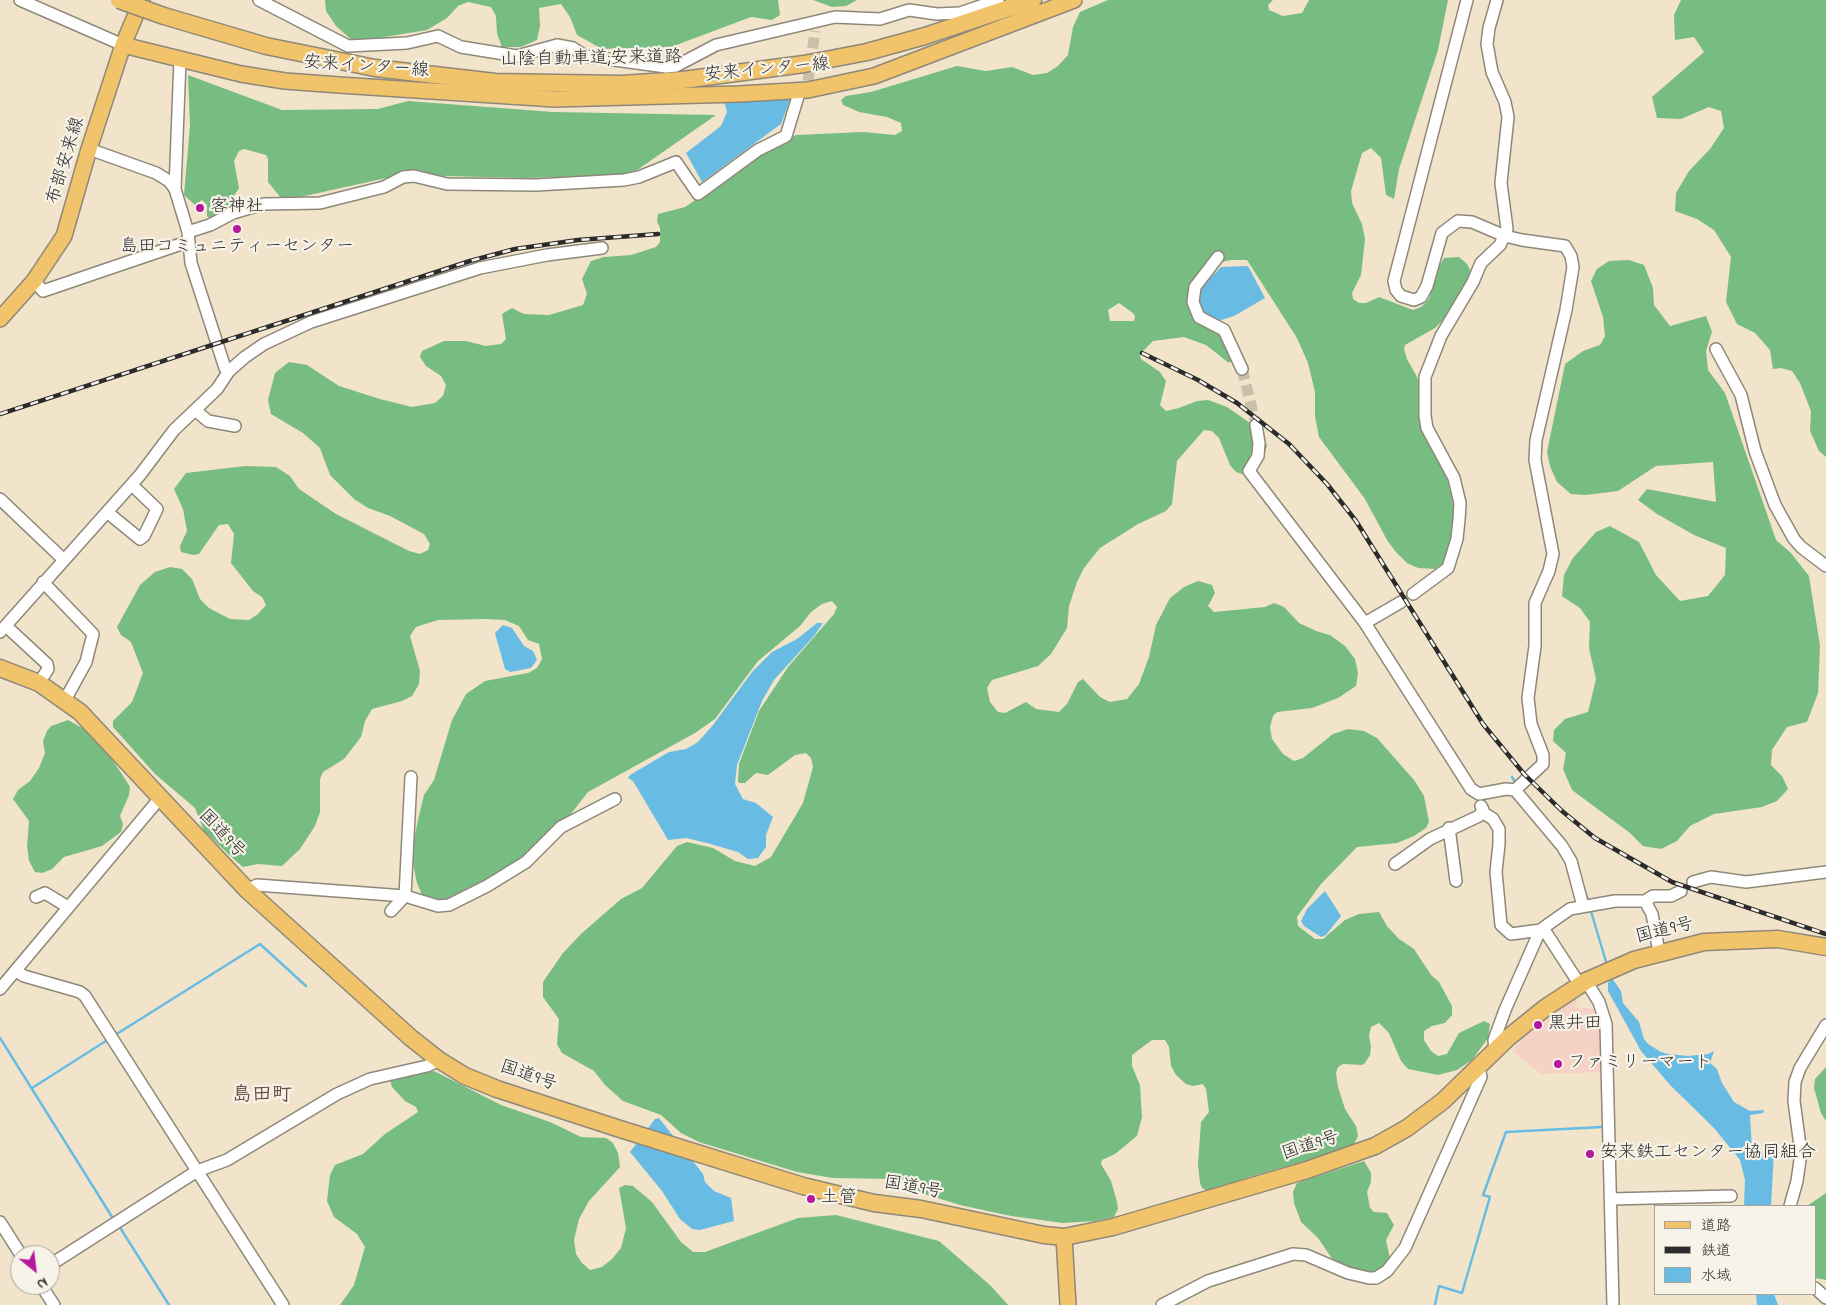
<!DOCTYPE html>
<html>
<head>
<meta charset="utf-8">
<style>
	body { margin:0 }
	#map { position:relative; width:1826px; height:1305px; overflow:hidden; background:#f2e4ca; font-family:"Indie Flower","Klee One",sans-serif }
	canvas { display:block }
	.legend { position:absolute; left:1654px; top:1205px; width:162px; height:90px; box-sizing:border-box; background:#f7f3e8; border:1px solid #a5a39c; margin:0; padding:6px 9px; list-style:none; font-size:15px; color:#2b2b2b }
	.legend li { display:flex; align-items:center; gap:10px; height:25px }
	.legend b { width:25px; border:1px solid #a5a39c }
	.north { position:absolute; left:10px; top:1245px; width:50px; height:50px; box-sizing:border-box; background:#f7f3e8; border:1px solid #a5a39c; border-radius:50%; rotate:151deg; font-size:14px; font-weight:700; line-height:20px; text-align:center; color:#2b2b2b }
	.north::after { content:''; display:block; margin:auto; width:18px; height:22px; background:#b5179e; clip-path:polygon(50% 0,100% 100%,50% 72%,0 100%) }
</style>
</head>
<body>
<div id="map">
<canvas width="1826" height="1305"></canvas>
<ul class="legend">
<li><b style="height:6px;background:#f1c36a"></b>道路</li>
<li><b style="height:6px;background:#2b2b2b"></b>鉄道</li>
<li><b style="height:14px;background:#68bce4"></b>水域</li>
</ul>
<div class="north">N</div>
</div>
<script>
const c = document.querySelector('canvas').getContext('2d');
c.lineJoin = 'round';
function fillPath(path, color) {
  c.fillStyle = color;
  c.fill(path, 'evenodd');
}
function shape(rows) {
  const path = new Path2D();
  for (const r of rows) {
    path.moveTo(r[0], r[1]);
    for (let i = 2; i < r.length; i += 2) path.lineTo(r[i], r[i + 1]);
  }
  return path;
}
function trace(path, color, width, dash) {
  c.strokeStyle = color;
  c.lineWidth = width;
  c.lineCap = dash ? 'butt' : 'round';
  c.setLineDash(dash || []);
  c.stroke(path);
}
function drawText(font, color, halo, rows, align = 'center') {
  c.font = font + ' "Indie Flower","Klee One",sans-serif';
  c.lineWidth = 4.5;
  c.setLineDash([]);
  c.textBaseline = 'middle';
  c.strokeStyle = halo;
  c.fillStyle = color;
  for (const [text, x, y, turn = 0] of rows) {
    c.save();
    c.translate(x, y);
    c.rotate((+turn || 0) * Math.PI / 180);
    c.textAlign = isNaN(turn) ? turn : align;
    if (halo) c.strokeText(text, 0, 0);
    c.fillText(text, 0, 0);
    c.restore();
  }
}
const built = shape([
	[1576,997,1577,1002,1574,1007,1593,1009,1598,1017,1601,1028,1602,1072,1541,1074,1512,1051,1523,1037,1534,1030,1565,1004]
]);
const forest = shape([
	[325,0,778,0,780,15,772,20,751,17,671,47,602,49,577,35,570,17,561,4,539,8,540,26,537,40,521,47,502,47,497,34,496,16,491,7,468,2,458,6,447,18,427,30,354,42,336,26,326,11],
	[813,0,857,0,846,6,832,7],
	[1108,0,1273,0,1268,5,1269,10,1283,16,1302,13,1309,0,1448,0,1438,50,1399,169,1394,199,1386,195,1381,158,1371,148,1362,153,1351,191,1352,203,1362,224,1365,239,1361,275,1352,293,1353,299,1359,303,1366,303,1379,297,1413,310,1421,307,1429,299,1439,267,1444,258,1459,257,1467,264,1471,272,1468,283,1446,317,1435,328,1405,345,1404,349,1407,359,1417,377,1452,497,1455,523,1451,551,1444,565,1436,569,1418,568,1407,563,1396,552,1387,540,1365,499,1319,437,1315,416,1315,392,1308,363,1297,338,1247,260,1231,260,1207,265,1190,293,1190,312,1199,322,1218,331,1227,342,1233,359,1229,363,1206,345,1184,337,1153,341,1140,354,1141,359,1160,372,1166,381,1160,405,1166,411,1179,408,1197,401,1208,400,1227,407,1250,423,1263,435,1267,446,1261,463,1245,475,1236,472,1230,465,1219,438,1212,431,1204,430,1177,461,1172,504,1166,511,1138,524,1100,548,1084,568,1077,582,1069,606,1067,628,1051,654,1038,666,992,680,987,688,990,702,998,712,1005,713,1026,702,1036,709,1059,712,1067,704,1078,682,1083,679,1100,697,1110,702,1127,699,1139,684,1149,657,1156,625,1170,598,1184,587,1198,581,1212,585,1215,593,1208,606,1214,612,1265,607,1274,603,1284,607,1299,623,1316,631,1330,635,1345,646,1355,659,1358,673,1356,686,1338,698,1312,708,1277,712,1273,716,1270,727,1272,739,1283,754,1294,761,1303,758,1333,734,1348,729,1364,731,1377,738,1414,780,1424,796,1429,822,1426,828,1414,836,1397,843,1357,847,1321,884,1297,917,1298,926,1315,939,1323,939,1345,920,1359,914,1379,912,1387,926,1399,939,1414,949,1431,975,1439,982,1452,1006,1452,1015,1445,1023,1432,1026,1424,1031,1424,1040,1431,1051,1438,1056,1447,1054,1459,1033,1484,1021,1490,1024,1488,1038,1472,1060,1457,1070,1438,1075,1408,1069,1401,1061,1389,1033,1379,1023,1371,1027,1369,1036,1371,1046,1370,1055,1365,1063,1362,1065,1343,1064,1338,1067,1336,1073,1338,1087,1345,1109,1356,1126,1358,1136,1352,1148,1249,1177,1209,1192,1202,1188,1200,1183,1198,1165,1201,1122,1209,1112,1206,1089,1203,1084,1193,1086,1186,1084,1176,1075,1171,1066,1169,1047,1165,1040,1152,1040,1132,1055,1132,1066,1140,1085,1142,1117,1137,1136,1115,1154,1102,1160,1101,1164,1111,1181,1117,1202,1118,1209,1114,1217,1095,1221,1063,1223,1011,1216,960,1205,921,1193,892,1179,833,1178,797,1172,699,1142,681,1133,661,1115,623,1101,605,1085,594,1071,562,1053,557,1044,559,1019,543,997,543,982,563,953,581,934,621,899,642,888,677,846,687,842,713,848,735,861,755,866,771,857,803,803,813,767,811,758,806,753,795,755,768,775,756,773,745,783,739,783,738,781,739,764,759,711,788,667,834,614,837,607,832,601,822,604,811,612,800,626,758,661,715,719,695,733,588,792,570,815,538,848,457,899,432,903,422,895,417,883,411,853,418,820,424,795,434,780,452,720,466,694,485,681,528,673,537,668,542,659,539,644,528,640,519,626,505,620,485,619,438,620,416,627,410,636,420,671,419,684,412,696,402,701,372,709,365,721,361,737,344,759,323,772,320,779,320,812,315,826,300,849,282,866,258,864,243,867,237,862,204,831,195,808,155,774,113,727,113,721,132,702,143,673,131,642,121,635,117,627,140,585,155,572,170,567,182,569,192,579,200,599,209,608,230,619,249,620,258,614,266,605,262,597,253,591,231,563,234,534,228,524,219,525,199,554,193,555,181,552,180,546,187,531,183,509,174,489,186,473,245,466,276,467,290,476,299,489,336,514,409,551,420,554,428,550,430,544,424,534,390,516,368,508,354,499,330,475,320,448,303,433,271,414,268,400,275,373,289,362,307,365,339,386,380,399,412,407,435,403,443,396,446,385,441,376,426,366,420,357,422,351,444,341,466,341,486,346,501,344,506,339,502,314,512,308,524,314,549,315,583,305,587,294,582,279,591,261,604,257,631,255,656,247,660,242,660,228,657,221,658,214,685,207,777,144,796,135,863,132,895,135,902,131,901,123,887,117,859,112,843,105,841,100,846,96,871,92,957,66,986,71,1012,67,1033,75,1047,73,1058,66,1068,55,1073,27,1080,12],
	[1119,303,1133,313,1135,316,1134,321,1110,321,1108,310],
	[1681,0,1826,0,1826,457,1819,451,1810,431,1811,411,1800,383,1792,371,1781,368,1773,369,1770,350,1755,333,1737,324,1726,302,1731,257,1714,230,1697,219,1675,211,1676,193,1689,171,1710,149,1724,128,1721,111,1709,107,1681,119,1657,118,1652,97,1704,52,1694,37,1675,40,1674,15],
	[188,75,282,110,378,109,408,101,553,112,716,115,630,175,525,178,400,175,291,199,281,198,268,182,268,159,266,155,244,149,239,151,234,161,239,188,229,203,228,212,212,221,207,216,207,205,202,200,195,205,184,195,190,126],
	[1629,260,1644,265,1653,288,1654,305,1670,326,1706,316,1712,332,1706,351,1708,370,1725,393,1776,540,1791,553,1809,576,1820,646,1818,693,1807,722,1787,727,1772,750,1771,765,1782,776,1788,789,1777,801,1762,807,1714,814,1690,826,1677,841,1661,849,1643,846,1630,833,1572,790,1563,769,1566,753,1553,741,1554,730,1565,719,1588,712,1596,679,1589,648,1590,622,1580,608,1562,596,1564,575,1573,558,1596,532,1610,526,1639,542,1656,575,1680,601,1708,596,1725,575,1726,548,1694,535,1657,514,1638,500,1647,489,1716,502,1713,462,1656,466,1618,491,1586,495,1571,494,1557,482,1550,466,1547,452,1565,364,1583,351,1600,345,1605,336,1603,317,1591,281,1597,269,1609,261],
	[68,720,84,729,108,753,127,782,130,787,129,795,120,816,123,824,121,832,102,846,64,857,52,869,42,873,35,872,29,861,27,846,29,821,13,799,18,790,30,781,39,768,45,753,43,741,47,731,51,726],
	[1826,1067,1826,1121,1821,1113,1814,1088,1815,1079],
	[434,1071,501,1105,550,1122,581,1137,606,1138,613,1143,618,1153,620,1167,589,1201,579,1219,574,1240,576,1254,582,1263,590,1270,602,1267,612,1259,621,1248,626,1228,619,1188,625,1185,633,1186,652,1202,681,1242,693,1252,705,1252,798,1218,836,1215,939,1241,991,1286,1008,1305,340,1305,354,1285,365,1247,357,1234,334,1217,327,1201,330,1175,335,1165,363,1154,385,1134,418,1112,416,1107,405,1101,392,1087,390,1080],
	[1364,1161,1371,1173,1371,1182,1367,1192,1370,1208,1374,1212,1387,1213,1394,1225,1386,1240,1391,1263,1376,1274,1342,1267,1333,1260,1318,1238,1301,1222,1294,1203,1293,1192,1297,1183],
	[1826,1193,1826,1280,1815,1278,1815,1206,1807,1206]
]);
const water = shape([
	[783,96,790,100,781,124,702,182,686,153,721,126,727,112,724,101],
	[1248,266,1265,298,1234,316,1221,320,1212,319,1202,313,1199,300,1202,287,1221,267],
	[817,623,823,623,814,636,774,680,762,701,737,765,735,784,743,799,756,803,773,817,766,835,766,847,758,858,748,859,738,852,707,843,686,838,668,840,633,781,628,778,630,775,669,752,686,749,698,742,713,725,752,672,772,652,797,639],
	[503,625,512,628,524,646,533,651,537,660,531,668,510,672,505,669,495,633],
	[1325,891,1341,916,1326,935,1321,937,1304,926,1301,921,1307,909],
	[1612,978,1621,991,1623,1003,1639,1022,1644,1039,1648,1044,1661,1052,1668,1054,1688,1056,1708,1054,1714,1051,1710,1063,1717,1069,1722,1083,1734,1102,1750,1111,1764,1110,1763,1113,1750,1115,1752,1150,1774,1151,1771,1206,1744,1206,1745,1180,1740,1160,1714,1128,1670,1085,1641,1051,1608,991,1608,983],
	[659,1118,703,1174,705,1182,714,1191,731,1198,734,1221,700,1230,692,1229,680,1219,662,1191,630,1152,655,1119],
	[1756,1294,1774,1294,1778,1305,1757,1305]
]);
const stream = shape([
	[1512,777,1517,785],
	[1585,892,1589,903],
	[1590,908,1607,965],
	[115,1035,260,944,306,986],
	[0,1038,114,1220],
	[32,1088,109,1039],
	[119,1226,169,1305],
	[1435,1305,1439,1286,1462,1293,1490,1197,1483,1195,1506,1132,1602,1127]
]);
const minorTunnel = shape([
	[808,81,815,31],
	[1242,369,1256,425]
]);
const minor = shape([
	[20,0,123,45],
	[259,0,348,46,407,43,438,36,461,47,517,56,557,45,573,48,585,56,666,67,676,66,716,45,835,17,880,19,909,10,937,14,960,13,998,0],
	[89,149,156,173,169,181,175,189],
	[188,232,210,225,233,213,264,204,320,203,384,187,403,177,414,176,447,184,536,185,624,180,639,177,676,162,698,194,758,150,786,136,800,90],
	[1218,257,1195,287,1193,302,1199,317,1224,330,1242,369],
	[34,281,43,291,187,242],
	[1716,349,1741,395,1755,451,1775,505,1794,539,1801,547,1826,566],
	[229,371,245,357,264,344,311,322,480,268,547,255,602,248],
	[195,410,208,421,235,426],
	[1256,425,1259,443,1258,456,1249,471,1365,623,1471,789,1479,794,1506,789,1515,790,1543,764,1543,755,1531,724,1528,698,1535,646,1535,603,1549,571,1553,554,1535,460,1536,440,1566,310,1573,267,1571,256,1565,246,1522,240,1505,236,1472,222,1458,221,1442,233,1427,286,1421,297,1414,300,1401,296,1396,290,1394,281,1467,0],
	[0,499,64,560],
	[107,512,140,539,144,536,157,509,133,486],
	[43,582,93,634,86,662,65,700],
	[1413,594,1448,568,1457,539,1459,520,1460,503,1454,478,1427,428,1425,416,1425,377,1441,336,1473,282,1481,263,1500,245,1507,229,1501,183,1508,117,1505,102,1492,72,1487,44,1489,28,1497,0],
	[1365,623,1401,602],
	[6,626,47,664,48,669,39,683],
	[0,632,140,475,174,430,217,389,229,371,225,368,191,263,188,232,175,189,180,60],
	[1515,790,1562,846,1571,861,1583,906],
	[1482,812,1493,819,1499,829,1499,844,1496,872,1501,925,1511,934,1541,930],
	[1449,828,1456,881],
	[1395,864,1430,839,1479,816,1483,810,1481,806],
	[1693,882,1711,877,1746,882,1826,872],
	[247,890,257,885,405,896,438,906,449,905,487,886,526,862,561,827,615,799],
	[36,897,45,893,68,907],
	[1645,901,1653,896,1671,896,1681,891],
	[391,911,405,896,411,777],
	[1543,928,1580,985],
	[16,971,24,976,80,992,85,996,283,1305],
	[1586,981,1599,1002,1606,1024,1613,1305],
	[0,989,160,798],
	[1495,1050,1494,1040,1505,1010,1538,935,1543,928,1570,909,1615,901,1645,901,1652,914,1659,952],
	[1611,1199,1731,1196],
	[1790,1206,1797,1181,1801,1153,1794,1101,1795,1082,1800,1068,1826,1025],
	[0,1222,21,1255],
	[50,1265,197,1171,227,1160,337,1094,370,1079,427,1066,439,1060],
	[41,1285,54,1305],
	[1815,1288,1826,1298],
	[1162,1305,1208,1281,1293,1254,1306,1255,1348,1273,1369,1278,1376,1278,1387,1271,1405,1248,1481,1077,1479,1067]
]);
const major = shape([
	[123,45,241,74,285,81,339,85,555,99,739,94,808,90,874,76,1074,0],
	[0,319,34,281,64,236,89,149,123,45,142,0],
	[1064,1237,1068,1305]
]);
const highway = shape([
	[164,16,266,46,375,68,495,82,621,84,683,80,804,64,867,52,925,36,1033,0],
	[0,668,39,683,80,712,247,890,411,1038,439,1060,465,1076,497,1089,620,1129,803,1186,874,1203,921,1209,1044,1235,1064,1237,1113,1227,1307,1170,1375,1146,1407,1128,1443,1101,1509,1037,1545,1008,1586,981,1634,960,1704,942,1778,939,1826,947]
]);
const rail = shape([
	[1142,353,1198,380,1237,403,1289,444,1327,484,1356,521,1483,724,1524,774,1562,811,1595,838,1672,882,1826,934],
	[0,414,470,261,515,249,578,240,658,234]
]);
const highwayBridge = shape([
	[119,0,164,16]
]);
const markers = [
	[200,208,5,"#b5179e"],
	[237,229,5,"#b5179e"],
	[1538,1025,5,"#b5179e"],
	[1558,1064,5,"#b5179e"],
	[1590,1154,5,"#b5179e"],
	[811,1199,5,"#b5179e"]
];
const streetNames = [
	["山陰自動車道;安来道路",591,60,-1],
	["安来インター線",366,68,4],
	["安来インター線",767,71,-5],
	["布部安来線",67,161,-73],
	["国道9号",221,835,47],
	["国道9号",1665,932,-14],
	["国道9号",528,1077,19],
	["国道9号",1311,1147,-18],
	["国道9号",913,1189,10]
];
const poiNames = [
	["客神社",210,208],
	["島田コミュニティーセンター",237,248,"center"],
	["黒井田",1548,1025],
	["ファミリーマート",1568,1064],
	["安来鉄工センター協同組合",1600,1154],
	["土管",821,1199]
];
const quarterNames = [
	["島田町",262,1097]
];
fillPath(built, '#f6d1c5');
fillPath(forest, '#77bc80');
fillPath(water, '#68bce4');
trace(stream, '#68bce4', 2.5);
trace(minorTunnel, '#cabfaa', 11, [11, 5.5]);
trace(minor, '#8e887a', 14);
trace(major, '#8e887a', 18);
trace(highway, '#8e887a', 19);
trace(minor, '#fff', 11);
trace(major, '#f1c36a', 15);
trace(highway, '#f1c36a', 16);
trace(rail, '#2b2b2b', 4.5);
trace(rail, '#f7f3e8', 2.5, [8]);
trace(highwayBridge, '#8e887a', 19, []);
trace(highwayBridge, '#f1c36a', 16);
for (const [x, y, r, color] of markers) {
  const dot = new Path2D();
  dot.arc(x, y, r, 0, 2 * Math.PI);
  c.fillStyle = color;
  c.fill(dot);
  trace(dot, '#f7f3e8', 2);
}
drawText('18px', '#2b2b2b', '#f7f3e8', streetNames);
drawText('18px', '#2b2b2b', '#f7f3e8', poiNames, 'left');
drawText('bold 20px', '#6b4c49', '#f7f3e8', quarterNames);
</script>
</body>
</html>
